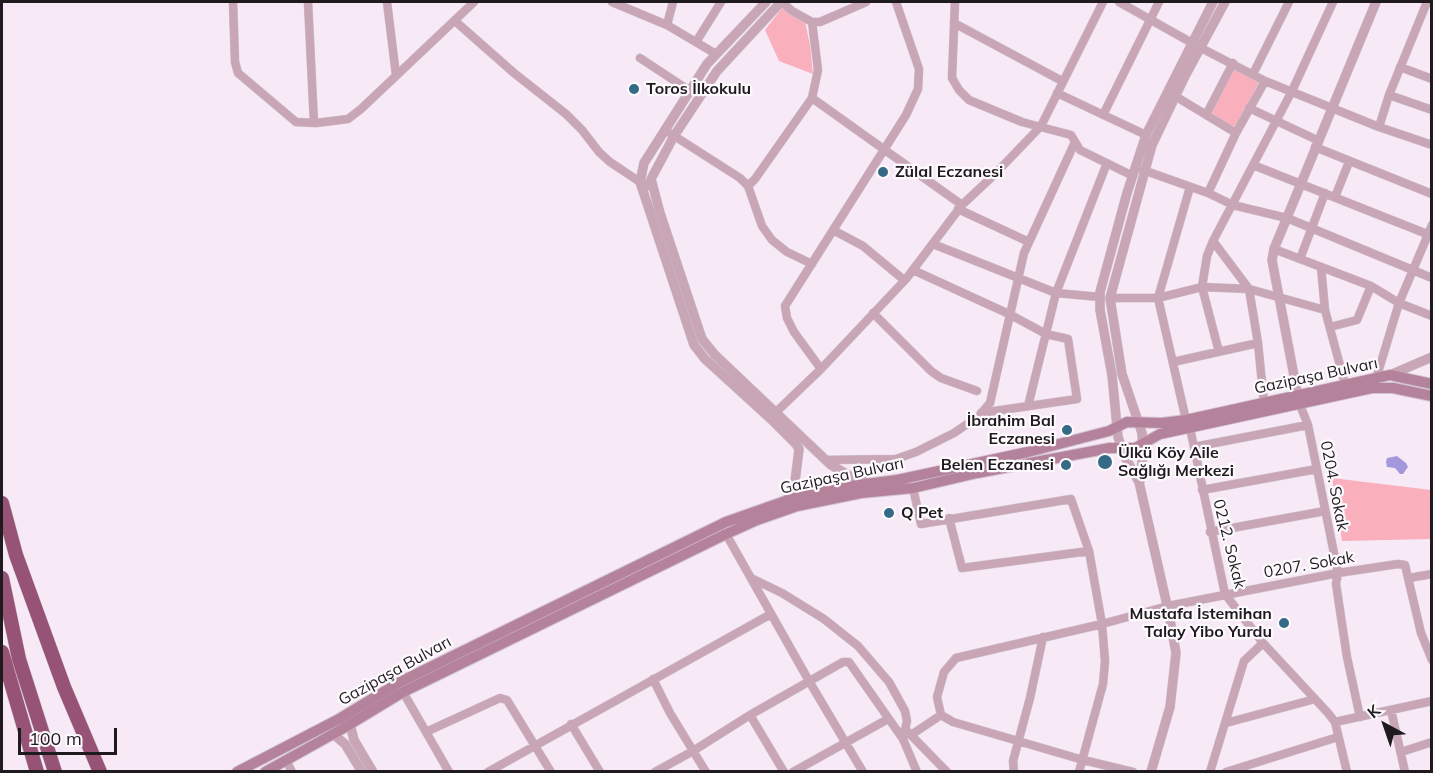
<!DOCTYPE html>
<html>
<head>
<meta charset="utf-8">
<style>
	body { margin:0 }
	#map { position:relative; width:1433px; height:773px; overflow:hidden; background:#f8e9f6; font-family:Mulish,sans-serif }
	canvas { display:block }
	.frame { position:absolute; inset:0; border:3px solid #1f1a1e; pointer-events:none }
	.north { position:absolute; left:1355px; top:695px; width:60px; height:60px; -webkit-text-stroke:4px #fdfafd; paint-order:stroke; rotate:320deg; font-size:16px; font-weight:700; line-height:24px; text-align:center; color:#1f1a1e }
	.north::after { content:''; display:block; margin:auto; width:21px; height:27px; background:#1f1a1e; clip-path:polygon(50% 0,100% 100%,50% 72%,0 100%) }
	.scale { position:absolute; left:18px; top:728px; width:99px; height:27px; box-sizing:border-box; border:3px solid #1f1a1e; border-top:0; padding-left:8px; font-size:18px; line-height:21px; white-space:nowrap; color:#1f1a1e; -webkit-text-stroke:4px #fdfafd; paint-order:stroke }
</style>
</head>
<body>
<div id="map">
<canvas width="1433" height="773"></canvas>
<div class="frame"></div>
<div class="north">K</div>
<div class="scale">100 m</div>
</div>
<script>
const c = document.querySelector('canvas').getContext('2d');
c.lineJoin = 'round';
function fillPath(path, color) {
  c.fillStyle = color;
  c.fill(path, 'evenodd');
}
function shape(rows) {
  const path = new Path2D();
  for (const r of rows) {
    path.moveTo(r[0], r[1]);
    for (let i = 2; i < r.length; i += 2) path.lineTo(r[i], r[i + 1]);
  }
  return path;
}
function trace(path, color, width, dash) {
  c.strokeStyle = color;
  c.lineWidth = width;
  c.lineCap = dash ? 'butt' : 'round';
  c.setLineDash(dash || []);
  c.stroke(path);
}
function drawText(font, color, halo, rows, align = 'center') {
  c.font = font + ' Mulish,sans-serif';
  c.lineWidth = 4.5;
  c.setLineDash([]);
  c.textBaseline = 'middle';
  c.strokeStyle = halo;
  c.fillStyle = color;
  for (const [text, x, y, turn = 0] of rows) {
    c.save();
    c.translate(x, y);
    c.rotate((+turn || 0) * Math.PI / 180);
    c.textAlign = isNaN(turn) ? turn : align;
    if (halo) c.strokeText(text, 0, 0);
    c.fillText(text, 0, 0);
    c.restore();
  }
}
const green = shape([
	[782,8,805,22,810,45,813,74,779,61,765,30],
	[1235,65,1261,78,1237,125,1232,127,1210,112],
	[1332,478,1431,490,1431,539,1342,541]
]);
const water = shape([
	[1397,456,1406,463,1408,467,1403,474,1400,474,1395,468,1387,467,1386,462,1387,458]
]);
const minor = shape([
	[233,2,235,62,238,73,296,122,316,123,348,119,361,109,474,2],
	[308,2,314,123],
	[387,2,396,75],
	[612,2,667,25,716,54],
	[782,2,792,11,812,22,820,22,866,2],
	[955,2,952,78,959,90,969,100,1022,122,1071,135,1080,150,1133,176],
	[1119,2,1201,48,1265,81,1379,127,1432,145],
	[455,21,514,73,566,114,582,130,599,152,610,162,640,182,652,187],
	[954,23,1062,81],
	[667,25,673,2],
	[696,42,721,2],
	[640,58,690,91],
	[1400,67,1432,79],
	[1253,74,1289,2],
	[1057,93,1146,135],
	[1389,95,1432,110],
	[1175,96,1236,133],
	[812,98,962,205],
	[1249,108,1317,140],
	[1103,115,1159,2],
	[1206,115,1233,63],
	[1379,127,1389,95,1427,2],
	[665,130,740,178,748,186,762,226,772,240,787,252,812,264],
	[1315,147,1432,194],
	[1253,165,1432,236],
	[1143,170,1208,193,1233,205,1287,218,1432,278],
	[748,186,755,179,812,98,818,70,812,22],
	[1208,193,1236,133,1265,81],
	[1335,197,1349,162],
	[958,209,1029,242],
	[833,230,863,246,904,280],
	[1213,241,1249,289,1258,343,1264,403],
	[933,244,1056,293,1100,297],
	[1274,249,1371,286,1399,303,1432,316],
	[1300,259,1325,193],
	[1321,267,1325,310,1345,384],
	[913,270,1009,314,1046,334,1068,339,1077,399,981,413],
	[1110,298,1158,298,1202,287,1249,289,1325,310],
	[873,313,931,371,941,378,977,391],
	[1330,327,1357,320,1371,286],
	[1219,352,1202,287,1207,256,1213,241,1292,91,1333,2],
	[1173,362,1258,343],
	[821,369,794,332,787,318,785,306,906,115,918,89,919,69,896,2],
	[1376,379,1399,303,1432,225],
	[1300,405,1308,425,1338,573,1336,584,1347,657,1360,717],
	[1028,406,1056,293,1107,163],
	[772,416,821,369,906,279,962,205,994,175,1041,126,1103,2],
	[1186,420,1158,298,1190,187],
	[1190,428,1225,594,1263,643,1328,713,1335,722,1347,772],
	[1194,447,1308,425],
	[825,460,896,459,916,452,954,433,979,416,990,403,1024,253,1075,142],
	[913,488,921,524,1071,499,1089,551,1102,624,1105,661,1103,684,1079,772],
	[1202,490,1317,469],
	[949,518,962,568,1089,551],
	[1210,532,1325,511],
	[726,534,809,681,863,772],
	[751,578,782,593,824,619,858,646,889,682,905,711,907,721,903,739],
	[1409,578,1432,574],
	[653,679,670,713,706,772],
	[403,692,449,772],
	[1391,710,1405,772],
	[750,715,784,772],
	[1335,722,1432,701],
	[1226,723,1315,699],
	[571,724,600,772],
	[905,729,947,772],
	[426,732,500,698,507,700,551,772],
	[911,735,941,715],
	[1401,752,1432,742],
	[286,760,292,772],
	[488,772,771,614],
	[655,772,693,751,750,715,843,662,849,662,903,739,917,772],
	[793,772,888,719],
	[1014,772,1013,761,1030,698,1043,637],
	[1133,772,1083,760,953,722,941,715,937,697,944,672,956,658,1102,624,1168,606,1338,573,1398,564,1405,565,1421,633,1432,660],
	[1210,772,1244,661,1263,643],
	[1226,772,1338,737]
]);
const tertiary = shape([
	[766,2,707,64,644,163,640,182,694,345,705,359,773,421,796,444,799,449,794,490,786,501],
	[781,2,717,71,674,136,651,179,660,213,702,339,715,355,831,465,850,476,870,483],
	[1390,375,1432,357],
	[1299,402,1272,260,1274,249,1376,2],
	[1140,481,1143,452,1142,433,1122,374,1110,298,1152,145,1184,78,1225,2],
	[350,724,354,740,373,772],
	[333,734,345,744,362,772],
	[1151,772,1170,707,1176,653,1169,614,1139,482,1125,457,1118,437,1112,375,1100,310,1100,292,1127,193,1146,135,1213,2]
]);
const secondary = shape([
	[237,772,339,719,400,682,726,522,797,497,858,485,897,480,1028,452,1109,431,1127,422,1162,423,1186,420,1390,375,1432,384],
	[265,772,342,729,403,692,726,534,757,520,797,506,861,493,913,488,977,473,1110,448,1135,448,1160,434,1372,388,1393,388,1432,396]
]);
const motorway = shape([
	[2,503,16,555,64,687,100,772],
	[2,578,19,659,55,772],
	[2,652,37,772]
]);
const markers = [
	[634,89,6,"#356a86"],
	[883,172,6,"#356a86"],
	[1067,430,6,"#356a86"],
	[1105,462,8,"#356a86"],
	[1066,465,6,"#356a86"],
	[889,513,6,"#356a86"],
	[1284,623,6,"#356a86"]
];
const poiNames = [
	["Toros İlkokulu",646,89],
	["Zülal Eczanesi",895,172],
	["İbrahim Bal",1055,421,"right"],
	["Eczanesi",1055,439,"right"],
	["Ülkü Köy Aile",1118,453],
	["Sağlığı Merkezi",1118,471],
	["Belen Eczanesi",1054,465,"right"],
	["Q Pet",901,513],
	["Mustafa İstemihan",1272,614,"right"],
	["Talay Yibo Yurdu",1272,632,"right"]
];
const streetNames = [
	["Gazipaşa Bulvarı",1316,376,-12],
	["Gazipaşa Bulvarı",842,476,-12],
	["0204. Sokak",1334,486,79],
	["0212. Sokak",1229,544,76],
	["0207. Sokak",1309,565,-10],
	["Gazipaşa Bulvarı",395,671,-29]
];
fillPath(green, '#faafbd');
fillPath(water, '#a498dd');
trace(minor, '#d1c4cf', 9);
trace(tertiary, '#d1c4cf', 10);
trace(secondary, '#d1c4cf', 12);
trace(motorway, '#d1c4cf', 15);
trace(minor, '#c8a6b6', 8);
trace(tertiary, '#c8a6b6', 9);
trace(secondary, '#b4839b', 10);
trace(motorway, '#965376', 14);
for (const [x, y, r, color] of markers) {
  const dot = new Path2D();
  dot.arc(x, y, r, 0, 2 * Math.PI);
  c.fillStyle = color;
  c.fill(dot);
  trace(dot, '#fdfafd', 2);
}
drawText('bold 16px', '#1f1a1e', '#fdfafd', poiNames, 'left');
drawText('16px', '#1f1a1e', '#fdfafd', streetNames);
</script>
</body>
</html>
